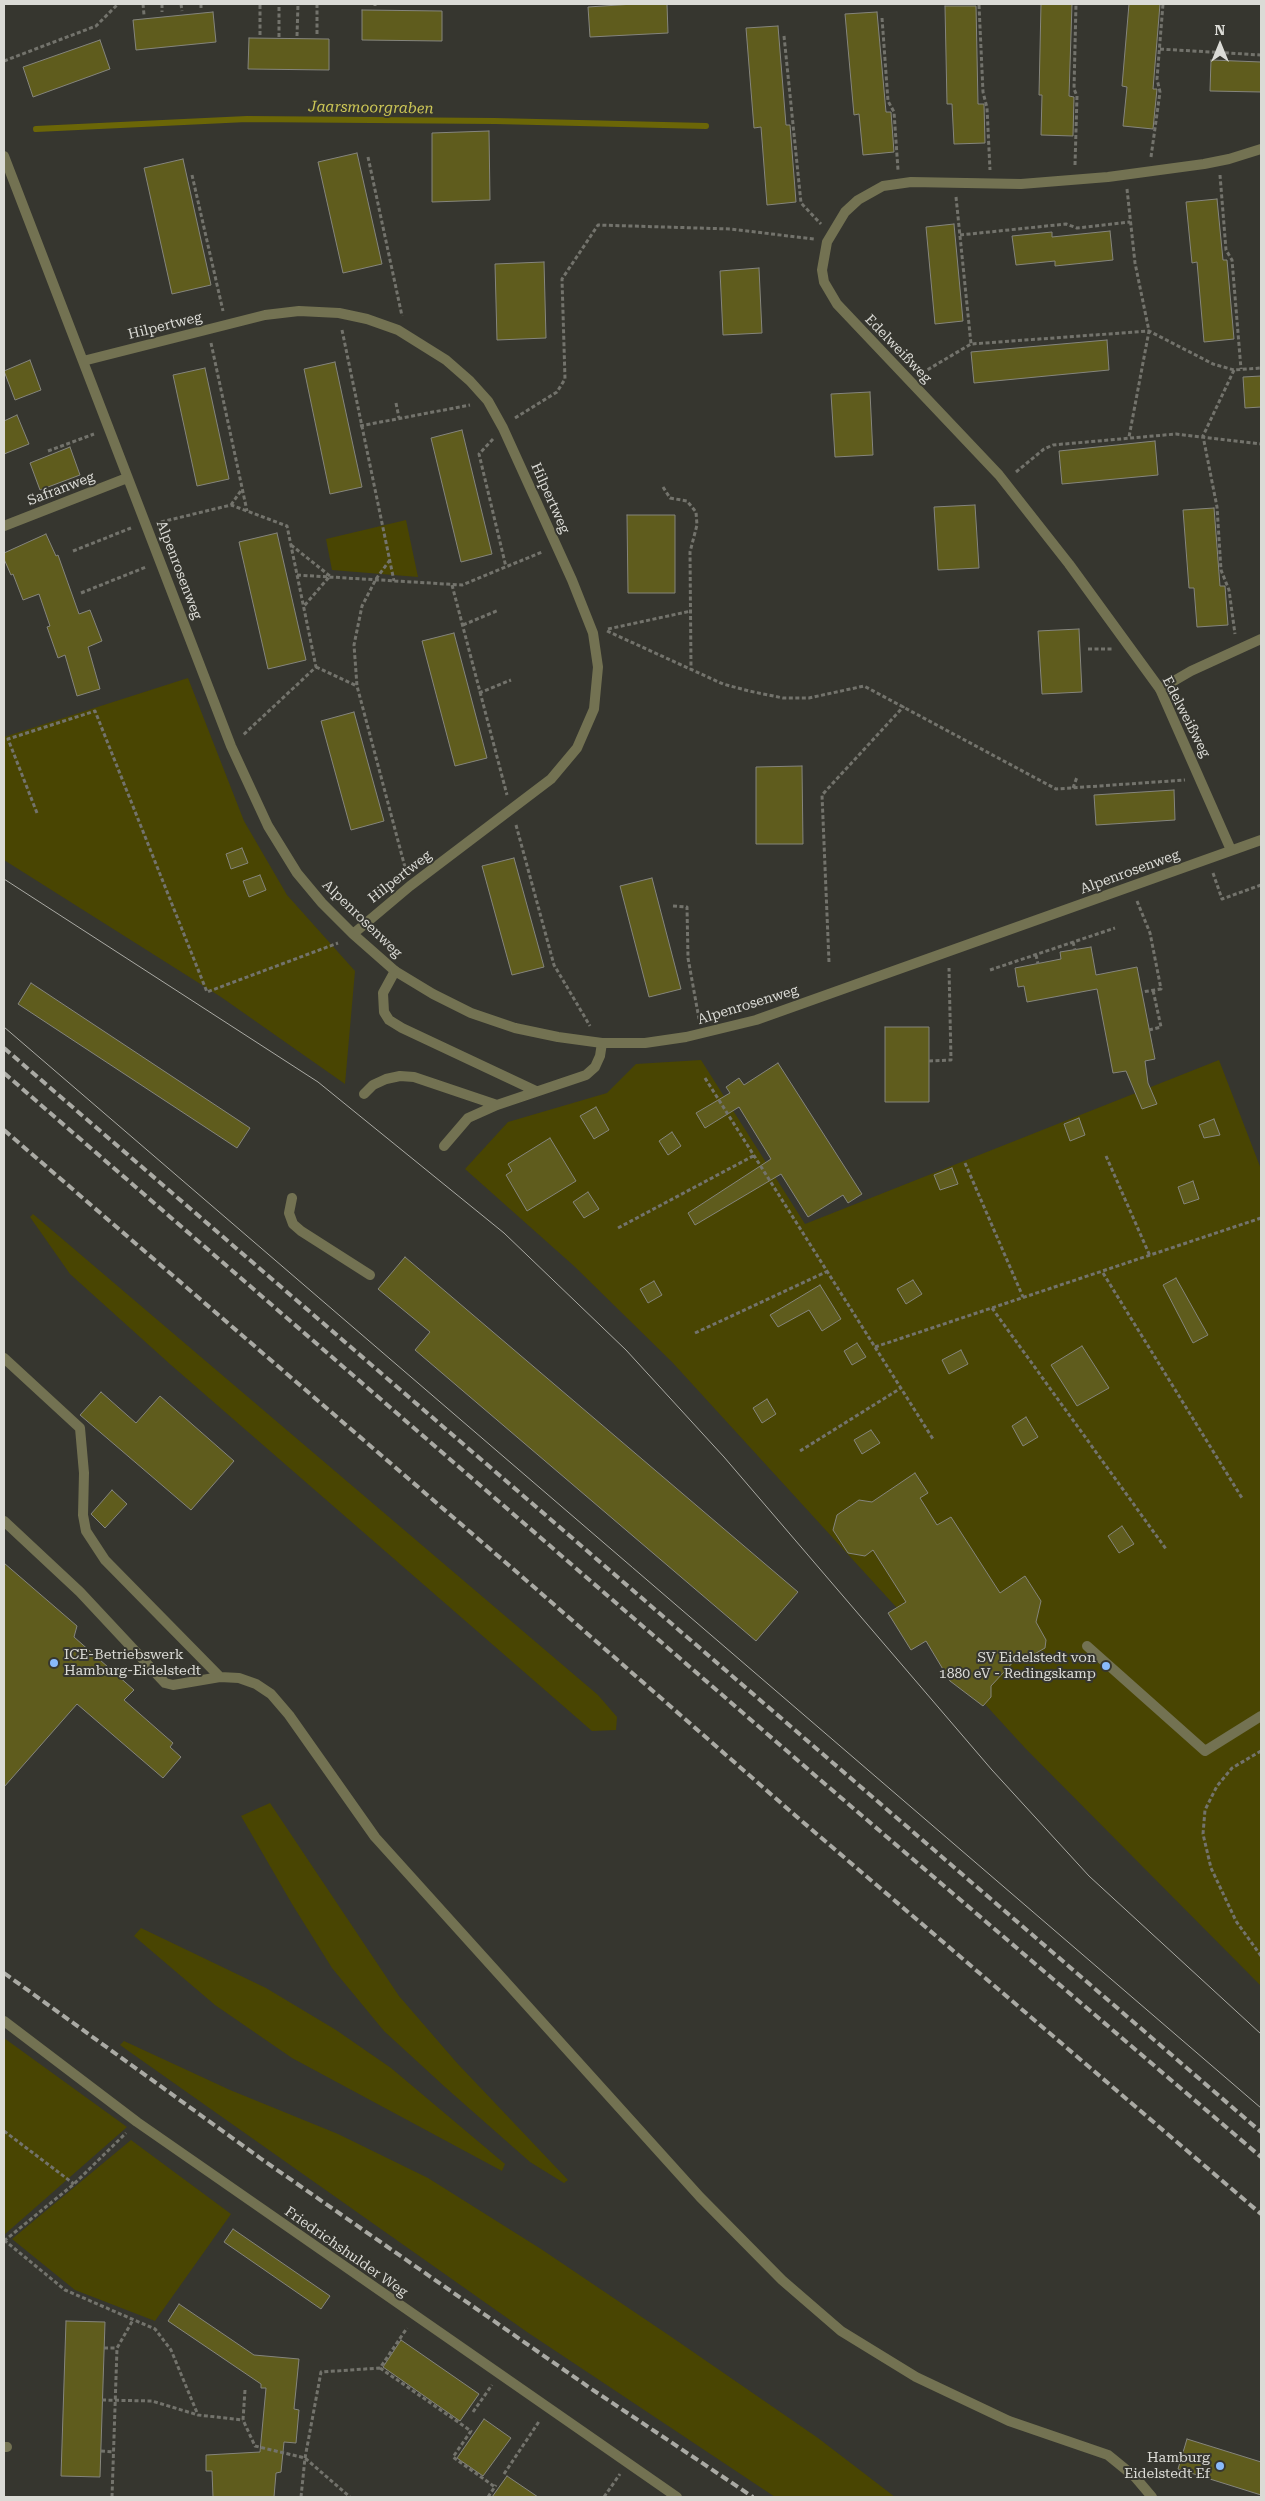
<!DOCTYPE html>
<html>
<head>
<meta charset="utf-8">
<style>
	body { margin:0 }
	#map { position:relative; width:1265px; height:2501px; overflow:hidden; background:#36362f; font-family:"Roboto Serif",serif }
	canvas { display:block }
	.frame { position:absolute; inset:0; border:5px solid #dbdbd6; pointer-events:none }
	.north { position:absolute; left:1195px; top:20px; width:50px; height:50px; -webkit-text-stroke:4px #36362f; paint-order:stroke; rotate:0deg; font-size:14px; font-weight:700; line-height:20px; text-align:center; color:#dbdbd6 }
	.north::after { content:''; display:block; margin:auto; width:18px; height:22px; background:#dbdbd6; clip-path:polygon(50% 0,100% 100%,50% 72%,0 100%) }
</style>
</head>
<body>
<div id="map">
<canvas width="1265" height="2501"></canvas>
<div class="frame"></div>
<div class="north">N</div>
</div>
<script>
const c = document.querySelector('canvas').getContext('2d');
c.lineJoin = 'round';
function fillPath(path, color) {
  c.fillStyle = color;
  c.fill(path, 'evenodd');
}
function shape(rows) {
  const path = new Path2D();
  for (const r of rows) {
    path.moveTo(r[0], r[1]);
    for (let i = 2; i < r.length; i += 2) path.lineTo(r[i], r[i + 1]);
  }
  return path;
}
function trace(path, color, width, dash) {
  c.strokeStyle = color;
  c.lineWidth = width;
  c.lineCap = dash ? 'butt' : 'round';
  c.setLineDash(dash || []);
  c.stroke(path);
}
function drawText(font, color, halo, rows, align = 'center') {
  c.font = font + ' "Roboto Serif",serif';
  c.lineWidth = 4;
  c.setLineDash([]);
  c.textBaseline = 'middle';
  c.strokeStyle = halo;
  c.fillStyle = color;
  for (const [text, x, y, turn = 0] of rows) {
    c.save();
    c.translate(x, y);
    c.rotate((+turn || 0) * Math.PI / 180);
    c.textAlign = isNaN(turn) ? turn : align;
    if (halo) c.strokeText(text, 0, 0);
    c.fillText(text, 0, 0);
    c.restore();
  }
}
const green = shape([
	[406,520,418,577,332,570,326,539],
	[188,678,244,821,287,895,355,971,345,1084,221,997,4,860,4,737],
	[701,1060,805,1224,1219,1060,1261,1169,1261,1986,1025,1748,672,1362,574,1266,465,1169,508,1122,607,1093,636,1064],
	[33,1214,598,1695,617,1717,616,1730,592,1731,171,1365,70,1274,30,1217],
	[270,1803,399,1996,457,2063,568,2180,564,2183,530,2162,445,2087,384,2031,332,1968,292,1904,241,1816],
	[141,1928,266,1988,336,2030,391,2068,505,2164,502,2171,292,2058,215,2005,134,1936],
	[4,2038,127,2127,4,2235],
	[124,2041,230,2090,338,2134,428,2178,541,2249,670,2336,818,2438,895,2497,775,2497,527,2332,120,2045],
	[131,2140,231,2214,155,2321,75,2290,12,2239]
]);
const stream = shape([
	[36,129,247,119,495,121,706,126]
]);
const building = shape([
	[634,4,667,4,668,33,590,37,588,7,634,4],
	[1041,4,1072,4,1069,96,1074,97,1073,136,1041,135,1042,95,1039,95,1041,4],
	[1129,4,1160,4,1153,89,1157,89,1153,129,1123,126,1127,87,1122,86,1129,4],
	[945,6,976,6,978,104,984,104,985,143,954,144,952,104,947,104,945,6],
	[362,10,442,11,442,41,362,40,362,10],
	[213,12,216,42,136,50,133,20,213,12],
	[877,12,886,112,891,112,894,152,863,155,859,114,854,115,845,14,877,12],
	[778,26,786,125,790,125,796,202,767,205,761,127,754,128,746,28,778,26],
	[249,38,329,39,329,70,248,69,249,38],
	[100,40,110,69,33,97,23,67,100,40],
	[1211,60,1261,62,1261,92,1210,91,1211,60],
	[489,131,490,200,432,202,432,133,489,131],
	[357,153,382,264,343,273,318,162,357,153],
	[183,159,211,285,172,294,144,168,183,159],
	[1217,199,1223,260,1227,260,1234,339,1204,342,1197,262,1192,263,1186,202,1217,199],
	[954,224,963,321,935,324,926,227,954,224],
	[1110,231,1113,260,1055,266,1055,261,1016,265,1012,236,1052,232,1052,237,1110,231],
	[544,262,546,338,497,340,495,264,544,262],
	[759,268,762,333,723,335,720,271,759,268],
	[1107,340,1109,370,974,383,971,352,1107,340],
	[30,360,41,390,15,400,4,371,30,360],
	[335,362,362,487,330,494,304,369,335,362],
	[205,368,229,479,197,486,173,375,205,368],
	[1261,376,1261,407,1245,408,1243,377,1261,376],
	[870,392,873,455,835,457,831,394,870,392],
	[17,415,29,444,4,454,4,421,17,415],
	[462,430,492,554,461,562,431,438,462,430],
	[1155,441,1158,475,1062,484,1059,451,1155,441],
	[70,447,80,475,40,490,30,463,70,447],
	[975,505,979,568,938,570,934,507,975,505],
	[1214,508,1220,586,1225,586,1228,625,1197,627,1194,588,1189,588,1183,510,1214,508],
	[627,515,675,515,675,593,628,593,627,515],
	[277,533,306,660,268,669,239,542,277,533],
	[46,534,56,556,58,555,79,614,90,610,102,641,88,647,100,689,77,696,65,655,58,658,47,627,50,626,39,594,23,600,13,574,11,575,4,559,4,553,46,534],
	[1079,629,1082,692,1042,694,1038,631,1079,629],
	[454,633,487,758,455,766,422,641,454,633],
	[354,712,384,821,351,830,321,721,354,712],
	[802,766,803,844,756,844,756,767,802,766],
	[1174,790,1175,820,1096,825,1094,795,1174,790],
	[242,848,248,863,231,869,226,854,242,848],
	[514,858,544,967,512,975,482,866,514,858],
	[260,875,266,890,249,897,243,881,260,875],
	[652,878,681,989,649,997,620,886,652,878],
	[1091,947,1096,975,1137,967,1155,1059,1145,1061,1148,1083,1157,1104,1142,1109,1126,1071,1113,1073,1097,989,1027,1002,1024,986,1018,987,1015,968,1061,959,1060,952,1091,947],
	[31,983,250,1128,237,1148,18,1004,31,983],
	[885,1027,929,1027,929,1102,885,1102,885,1027],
	[778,1063,862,1194,848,1203,843,1195,808,1217,781,1174,695,1225,688,1213,771,1159,739,1107,705,1128,696,1113,730,1093,726,1087,739,1078,744,1085,778,1063],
	[596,1107,609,1130,594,1139,580,1116,596,1107],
	[1079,1118,1085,1135,1070,1141,1064,1124,1079,1118],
	[1214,1119,1220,1135,1204,1138,1199,1125,1214,1119],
	[672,1132,681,1146,668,1155,659,1141,672,1132],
	[550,1138,576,1181,527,1211,506,1175,512,1171,508,1164,550,1138],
	[952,1168,958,1184,940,1190,934,1175,952,1168],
	[1193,1181,1199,1199,1184,1204,1178,1187,1193,1181],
	[588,1192,599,1209,584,1218,573,1202,588,1192],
	[405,1257,798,1592,756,1641,415,1350,430,1332,378,1289,405,1257],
	[1176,1278,1208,1335,1193,1343,1163,1285,1176,1278],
	[913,1280,922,1294,906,1304,897,1289,913,1280],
	[654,1281,662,1295,648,1303,640,1289,654,1281],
	[820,1285,841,1319,822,1331,809,1310,778,1327,770,1315,820,1285],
	[857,1343,866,1357,852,1365,844,1351,857,1343],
	[1082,1346,1109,1388,1077,1406,1051,1365,1082,1346],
	[961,1350,968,1364,949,1374,942,1360,961,1350],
	[101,1392,136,1423,160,1396,234,1461,191,1510,80,1415,101,1392],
	[767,1399,776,1414,762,1423,753,1408,767,1399],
	[1026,1417,1038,1437,1023,1446,1012,1426,1026,1417],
	[871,1430,880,1443,862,1454,854,1440,871,1430],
	[915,1473,928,1493,920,1498,937,1525,951,1517,1000,1593,1025,1576,1041,1601,1036,1622,1046,1640,1045,1648,1022,1661,1016,1659,991,1686,991,1697,983,1706,950,1681,926,1641,911,1650,888,1613,906,1602,873,1550,865,1556,848,1553,833,1530,837,1515,859,1500,872,1502,915,1473],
	[112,1490,127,1504,105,1528,91,1514,112,1490],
	[1122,1526,1134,1544,1119,1553,1108,1536,1122,1526],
	[4,1563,77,1626,74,1637,134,1690,124,1700,173,1743,170,1747,181,1757,163,1778,77,1704,4,1787,4,1563],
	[233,2229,330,2296,321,2309,224,2242,233,2229],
	[179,2304,254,2355,299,2359,294,2409,299,2410,296,2443,284,2442,281,2472,276,2473,274,2497,213,2497,212,2471,206,2471,206,2455,260,2452,266,2388,261,2388,261,2384,168,2321,179,2304],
	[66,2321,105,2322,100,2477,61,2476,66,2321],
	[401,2340,479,2394,460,2421,383,2367,401,2340],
	[484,2419,511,2438,483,2476,457,2458,484,2419],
	[1187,2439,1261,2462,1261,2495,1178,2469,1187,2439],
	[507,2476,538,2497,492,2497,507,2476]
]);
const path = shape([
	[143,4,144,15],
	[162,4,162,12],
	[181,4,182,11],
	[201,4,201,10],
	[317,4,317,36],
	[412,4,412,5],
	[393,5,393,4],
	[432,5,432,4],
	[979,5,983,92,987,108,990,170],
	[375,6,375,4],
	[882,18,888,101,894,112,898,170],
	[260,35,260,4],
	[297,36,298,4],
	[784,36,801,203,821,224],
	[279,37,279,4],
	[1160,49,1261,55],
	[4,61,96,26,118,4],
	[368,157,402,316],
	[1151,157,1160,92,1157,79,1163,4],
	[1075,165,1077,96,1074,89,1076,4],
	[192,175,223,311],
	[1220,175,1226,250,1232,260,1241,369],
	[1127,189,1135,263,1149,331,1129,437],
	[956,197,971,344],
	[960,235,1066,224,1077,228,1130,222],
	[342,330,394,581],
	[211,343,247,511],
	[1234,370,1203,436,1217,507,1221,570,1229,590,1235,634],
	[922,373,971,344,1149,331,1213,364,1234,370,1261,368],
	[396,403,399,418],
	[515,418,557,392,565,379,562,279,598,225,730,229,814,239],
	[360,426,470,405],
	[493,439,479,454,506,567],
	[48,451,94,434],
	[1016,472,1044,449,1053,445,1176,434,1261,444],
	[663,487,670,498,687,501,696,512,697,525,690,552,691,669],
	[231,505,242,489],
	[161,522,231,505,287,526,316,667,242,736],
	[291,545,330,576,304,606],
	[73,551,131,528],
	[390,560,376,579,362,606,354,645,357,686,406,871],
	[297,575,462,585,542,552],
	[452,585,507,795],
	[81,593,146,567],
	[463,625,499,610],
	[608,629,691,611],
	[607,631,723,684,749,691,783,698,809,698,864,686,1056,789,1185,780],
	[1088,649,1113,649],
	[316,667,357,686],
	[479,693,511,680],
	[1073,788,1077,777],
	[37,813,8,739,95,711,207,992,338,943],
	[516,825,554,965,590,1026],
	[1213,873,1222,899,1261,885],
	[1137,901,1150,933,1161,989,1142,992],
	[673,906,687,907,688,958,699,1019],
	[1073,942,1075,950],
	[1036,955,1038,964],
	[829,962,822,795,904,706],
	[990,970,1115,928],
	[1149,1030,1161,1027,1153,990],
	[929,1061,951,1060,949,968],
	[705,1078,933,1439],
	[1106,1156,1150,1256],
	[965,1163,1023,1297],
	[618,1228,755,1155],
	[1103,1273,1242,1498],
	[992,1308,1166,1549],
	[695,1333,828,1271],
	[875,1347,1261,1218],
	[800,1451,901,1388],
	[1261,1751,1232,1768,1217,1786,1205,1810,1203,1834,1211,1868,1236,1921,1261,1956],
	[4,2131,74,2184],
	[4,2240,65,2290,155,2329,171,2350,198,2415],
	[4,2241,74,2184,126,2133],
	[104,2348,117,2348],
	[380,2368,471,2431,453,2457,495,2487],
	[245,2390,243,2420,255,2446,305,2458,350,2497],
	[102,2400,152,2401,198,2415,243,2420],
	[473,2412,492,2385],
	[101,2451,114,2452],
	[504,2474,540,2420],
	[112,2497,117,2348,133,2320],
	[301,2497,305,2458,321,2372,380,2368,407,2328],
	[488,2497,496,2485],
	[604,2497,620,2474]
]);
const service = shape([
	[1160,689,1191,671,1261,639],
	[395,971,383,993,384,1012,389,1020,402,1028,536,1091],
	[364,1094,373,1085,386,1079,400,1076,414,1077,497,1105],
	[444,1146,468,1118,497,1105,586,1075,595,1067,600,1056,602,1043],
	[292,1198,289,1213,293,1224,301,1231,370,1275],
	[4,1358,80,1428,84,1473,83,1515,86,1531,105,1560,220,1677],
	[4,1521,80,1592,165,1683,173,1685,220,1677,239,1678,256,1684,271,1694,289,1715,375,1837,700,2197,782,2280,841,2331,916,2377,1009,2421,1108,2455,1135,2477,1152,2497],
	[1087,1646,1205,1751,1261,1716],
	[4,2447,7,2447]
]);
const minor = shape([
	[4,156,231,746,268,826,297,873,322,903,353,934,395,971,433,994,471,1013,515,1028,558,1037,602,1043,645,1043,686,1037,756,1020,1261,840],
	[83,361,265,315,299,311,339,313,367,319,398,330,446,360,470,381,488,401,503,428,572,580,593,633,598,667,594,709,577,748,551,779,410,886,353,934],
	[4,526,127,478],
	[1231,850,1160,689,1069,564,999,475,837,304,824,282,822,270,827,242,845,212,858,200,883,186,911,182,1021,184,1108,177,1204,164,1229,159,1261,149],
	[4,2021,137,2122,677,2497]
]);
const tram = shape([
	[4,879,318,1082,504,1233,626,1350,724,1457,992,1770,1089,1876,1261,2034],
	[4,1027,1261,2108]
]);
const rail = shape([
	[4,1048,1261,2132],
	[4,1073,825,1784,1261,2157],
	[4,1130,534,1587,797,1817,1261,2214],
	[4,1973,260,2158,590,2388,753,2497]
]);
const markers = [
	[54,1663,5,"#89bafc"],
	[1106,1666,5,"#89bafc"],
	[1220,2466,5,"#89bafc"]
];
const streetNames = [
	["Hilpertweg",165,326,-14],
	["Edelweißweg",898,349,46],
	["Safranweg",61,489,-21],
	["Hilpertweg",550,498,66],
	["Alpenrosenweg",179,570,69],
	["Edelweißweg",1186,717,63],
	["Alpenrosenweg",1130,872,-20],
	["Hilpertweg",400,877,-38],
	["Alpenrosenweg",362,919,44],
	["Alpenrosenweg",748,1005,-17],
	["Friedrichshulder Weg",346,2252,35]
];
const poiNames = [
	["ICE-Betriebswerk",64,1655,"left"],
	["Hamburg-Eidelstedt",64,1671,"left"],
	["SV Eidelstedt von",1096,1658],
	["1880 eV - Redingskamp",1096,1674],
	["Hamburg",1210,2458],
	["Eidelstedt Ef",1210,2474]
];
const waterNames = [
	["Jaarsmoorgraben",371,108,1]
];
fillPath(green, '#494502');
trace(stream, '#6b6607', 6);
fillPath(building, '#5f5c1d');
trace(building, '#85857d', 1);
trace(path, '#73736c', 3, [4, 2.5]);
trace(service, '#737252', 10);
trace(minor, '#737252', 10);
trace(tram, '#aaaaa4', 1);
trace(rail, '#aaaaa4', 4, [8, 4]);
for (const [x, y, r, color] of markers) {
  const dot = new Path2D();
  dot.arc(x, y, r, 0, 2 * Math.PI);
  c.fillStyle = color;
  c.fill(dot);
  trace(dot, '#36362f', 2);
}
drawText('14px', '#dbdbd6', '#36362f', streetNames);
drawText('14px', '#dbdbd6', '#36362f', poiNames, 'right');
drawText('italic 15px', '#ccc656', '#36362f', waterNames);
</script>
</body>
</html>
